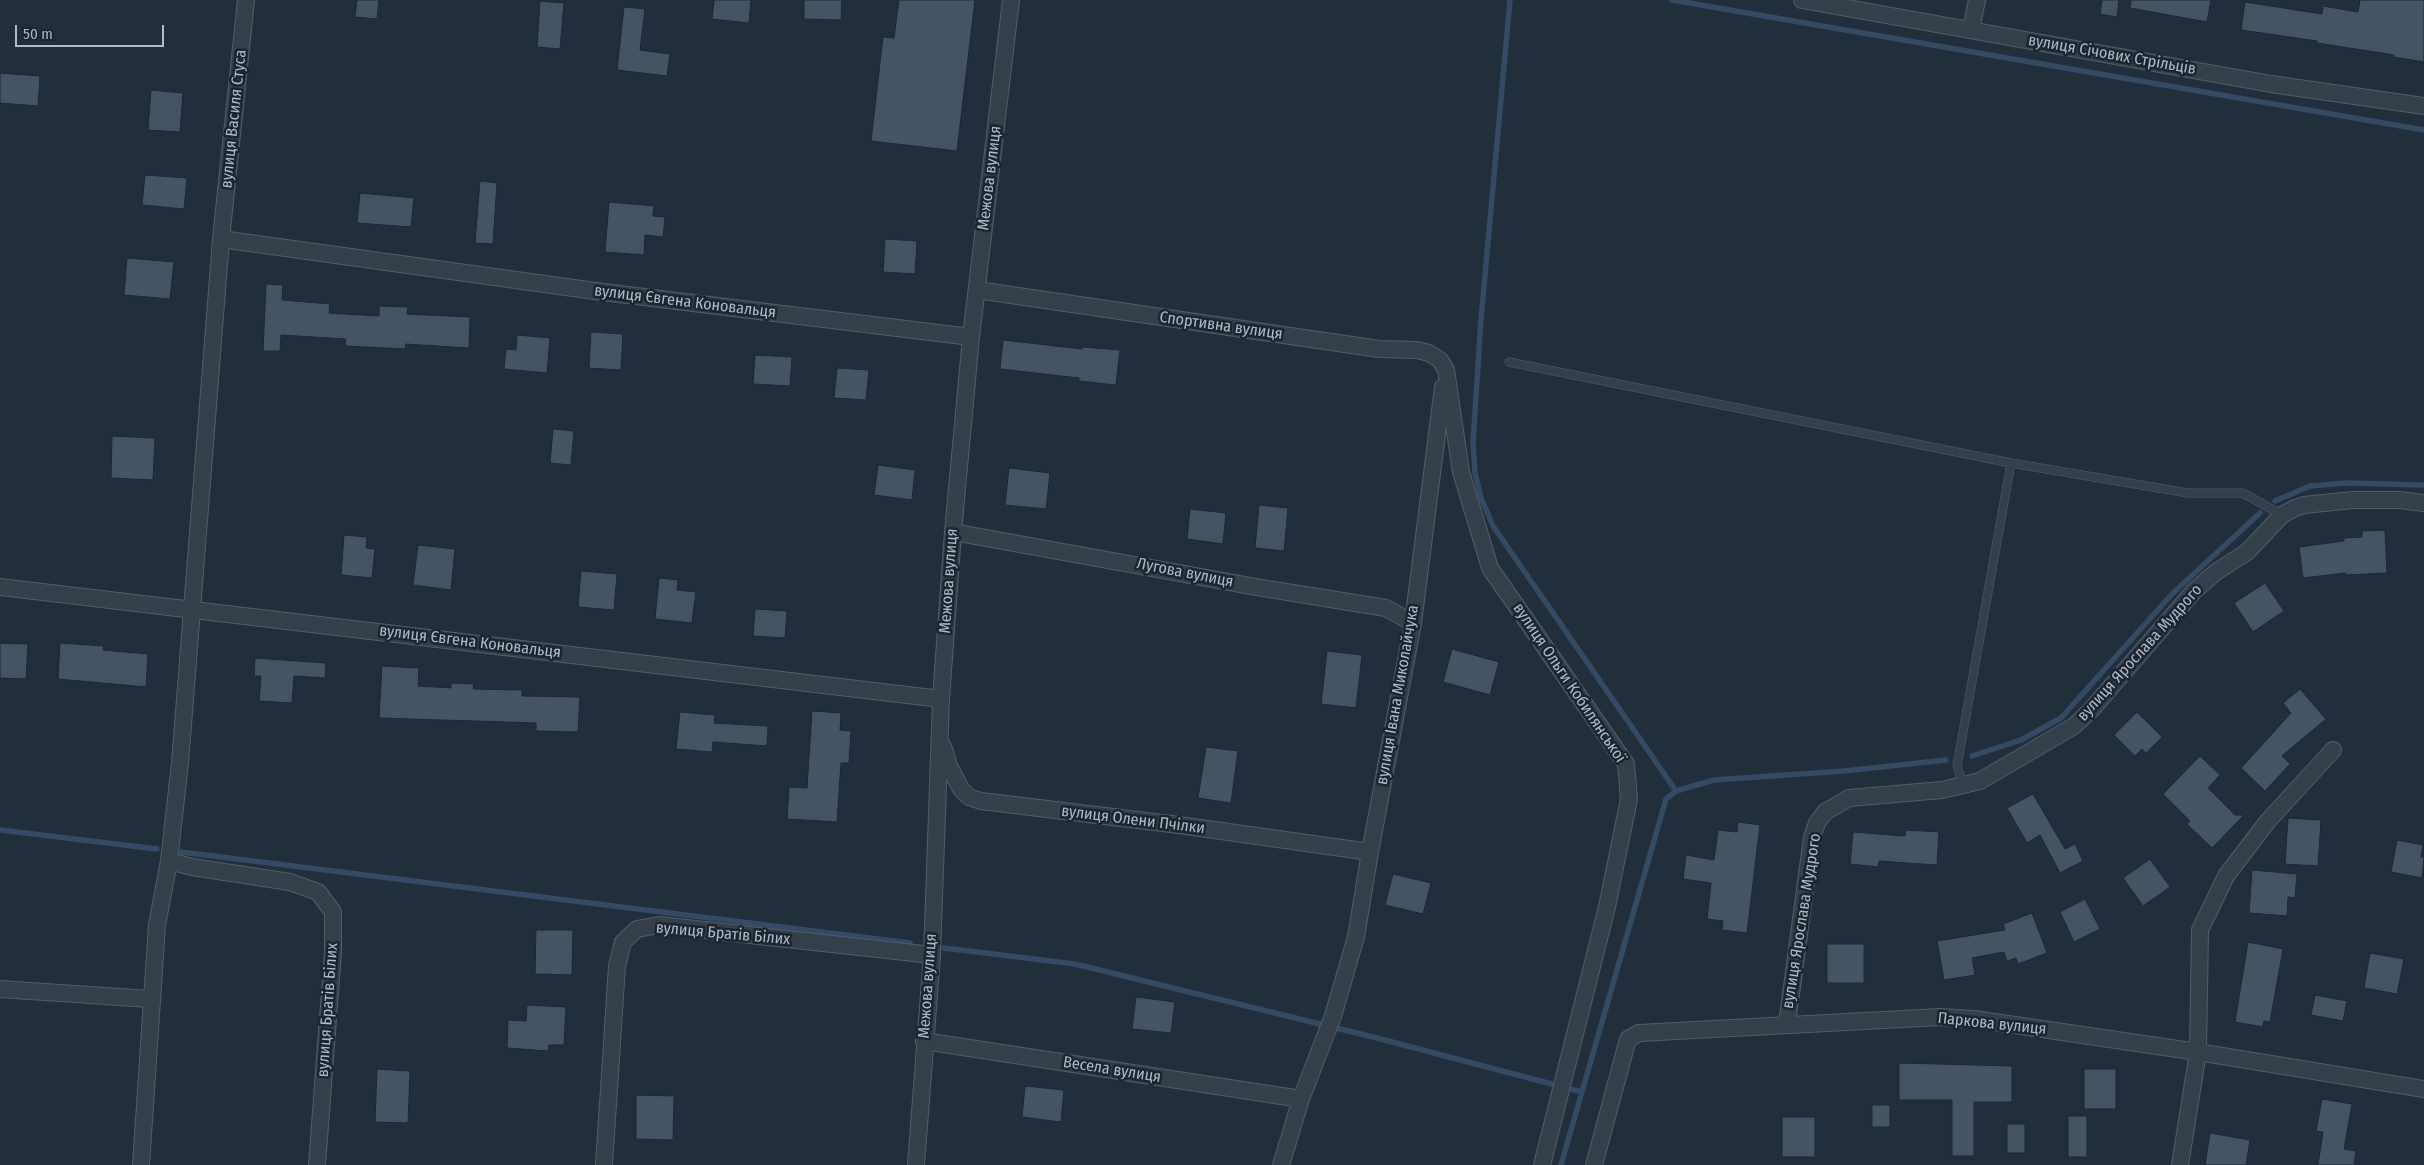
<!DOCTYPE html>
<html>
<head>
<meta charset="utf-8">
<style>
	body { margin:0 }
	#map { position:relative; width:2424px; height:1165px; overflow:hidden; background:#212f3d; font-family:"Fira Sans Condensed",sans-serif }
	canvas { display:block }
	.scale { position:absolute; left:15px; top:25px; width:149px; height:22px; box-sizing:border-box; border:2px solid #b1bbc9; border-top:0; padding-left:6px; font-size:15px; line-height:18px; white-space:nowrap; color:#b1bbc9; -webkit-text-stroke:4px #1b2532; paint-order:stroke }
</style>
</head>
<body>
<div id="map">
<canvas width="2424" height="1165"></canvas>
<div class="scale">50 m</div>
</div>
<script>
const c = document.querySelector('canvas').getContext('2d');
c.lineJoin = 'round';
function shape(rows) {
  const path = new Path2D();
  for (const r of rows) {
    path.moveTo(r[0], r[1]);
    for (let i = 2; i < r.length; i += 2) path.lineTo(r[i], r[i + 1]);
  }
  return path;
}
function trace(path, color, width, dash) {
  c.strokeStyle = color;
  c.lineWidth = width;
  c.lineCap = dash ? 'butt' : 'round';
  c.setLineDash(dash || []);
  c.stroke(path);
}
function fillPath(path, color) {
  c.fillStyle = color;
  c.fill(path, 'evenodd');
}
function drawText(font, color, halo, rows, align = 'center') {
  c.font = font + ' "Fira Sans Condensed",sans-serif';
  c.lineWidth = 5;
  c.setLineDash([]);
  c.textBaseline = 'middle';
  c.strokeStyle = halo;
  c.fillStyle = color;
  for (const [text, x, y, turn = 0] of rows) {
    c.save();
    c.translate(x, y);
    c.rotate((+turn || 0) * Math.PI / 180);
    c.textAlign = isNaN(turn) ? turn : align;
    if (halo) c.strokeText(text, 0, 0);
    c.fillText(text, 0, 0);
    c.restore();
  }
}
const stream = shape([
	[1510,0,1481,319,1473,443,1475,473,1481,498,1493,526,1676,791],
	[1672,0,2424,130],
	[2275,501,2310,486,2346,483,2424,485],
	[1972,756,2021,740,2061,718,2172,594,2260,513],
	[0,830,157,849],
	[181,852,910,943],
	[944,948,1075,964,1377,1038,1582,1092],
	[1561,1165,1666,799,1676,791,1714,780,1844,771,1946,760]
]);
const building = shape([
	[357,0,379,0,377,19,355,17,357,0],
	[714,0,751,0,749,23,712,19,714,0],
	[804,0,842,0,841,20,804,19,804,0],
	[899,0,975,0,957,151,871,141,883,37,894,38,899,0],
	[2102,0,2119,0,2117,17,2100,14,2102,0],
	[2131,0,2211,0,2207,22,2130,8,2131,0],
	[2360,0,2424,0,2424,62,2393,57,2394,55,2317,43,2317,41,2241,30,2245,2,2322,14,2323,6,2358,12,2360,0],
	[540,1,564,3,560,49,537,47,540,1],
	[624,7,645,9,640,50,670,54,667,76,617,70,624,7],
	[0,73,40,76,38,106,0,103,0,73],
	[151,90,183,93,180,132,148,130,151,90],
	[145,175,187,178,184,209,142,205,145,175],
	[480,181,497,183,493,244,475,243,480,181],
	[360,193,414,198,411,227,357,223,360,193],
	[609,202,654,206,653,216,665,217,663,237,645,235,644,255,605,252,609,202],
	[885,239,917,241,915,274,883,272,885,239],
	[127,258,174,262,170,299,124,295,127,258],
	[266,284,283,285,282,300,330,304,329,313,379,316,379,306,408,307,407,314,470,317,469,348,406,344,405,349,345,346,346,339,281,335,280,351,263,351,266,284],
	[591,332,623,334,621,370,589,368,591,332],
	[517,335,550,338,547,373,504,369,506,349,516,350,517,335],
	[1003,340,1082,349,1082,347,1120,350,1116,385,1079,381,1079,378,1000,369,1003,340],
	[755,355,792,357,790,386,753,384,755,355],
	[837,368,869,370,866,400,834,398,837,368],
	[553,429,574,431,571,465,550,463,553,429],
	[112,436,155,438,153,480,111,478,112,436],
	[878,465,915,470,912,500,874,495,878,465],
	[1009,468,1050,473,1046,509,1005,505,1009,468],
	[1259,505,1288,508,1284,551,1255,548,1259,505],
	[1190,509,1226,513,1223,544,1187,539,1190,509],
	[2385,530,2387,573,2346,575,2345,573,2303,578,2299,547,2344,541,2344,538,2362,537,2362,531,2385,530],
	[344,535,367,537,366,548,375,549,372,578,341,575,344,535],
	[418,545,455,549,451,590,413,585,418,545],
	[581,571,617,574,614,610,578,607,581,571],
	[659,578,678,580,677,590,696,592,692,623,655,619,659,578],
	[2265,583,2284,611,2253,632,2234,603,2265,583],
	[755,609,787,611,785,638,753,636,755,609],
	[0,643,28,644,26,679,0,678,0,643],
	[60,643,104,646,103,650,148,654,146,687,58,679,60,643],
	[1452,649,1499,662,1490,695,1443,682,1452,649],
	[1327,651,1362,655,1356,708,1321,704,1327,651],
	[255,658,326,663,325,678,294,676,292,703,259,701,261,676,254,676,255,658],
	[382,666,419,668,418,686,451,688,451,683,474,684,473,689,522,690,522,696,580,697,578,732,536,731,536,723,379,718,382,666],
	[2300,689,2326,719,2282,756,2290,764,2265,791,2241,768,2291,713,2283,703,2300,689],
	[812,711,841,713,840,730,851,731,849,763,841,763,837,822,787,819,789,787,807,788,812,711],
	[680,712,715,715,714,723,768,726,767,746,713,742,712,752,676,749,680,712],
	[2137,712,2162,737,2146,753,2142,749,2135,756,2114,735,2137,712],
	[1206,747,1238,751,1231,803,1198,798,1206,747],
	[2200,756,2220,775,2208,788,2235,815,2244,815,2212,848,2187,824,2190,821,2163,794,2200,756],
	[2033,794,2065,849,2075,844,2083,861,2060,873,2040,835,2027,843,2007,808,2033,794],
	[2288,818,2321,820,2318,866,2285,864,2288,818],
	[1738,822,1760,825,1747,933,1722,930,1723,921,1707,919,1711,883,1683,879,1686,855,1714,860,1718,830,1737,832,1738,822],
	[1906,830,1939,832,1937,865,1879,861,1878,867,1850,864,1853,832,1905,836,1906,830],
	[2397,840,2423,845,2421,857,2424,857,2422,878,2391,872,2397,840],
	[2150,859,2170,887,2143,906,2123,878,2150,859],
	[2252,870,2297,874,2295,898,2288,897,2287,916,2249,913,2252,870],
	[1393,874,1431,883,1423,914,1385,905,1393,874],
	[2085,899,2100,929,2074,942,2060,912,2085,899],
	[2032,913,2047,953,2018,964,2016,958,2007,961,2004,952,1972,958,1975,975,1944,980,1937,941,2005,930,2003,924,2032,913],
	[536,930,573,930,572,975,535,974,536,930],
	[2248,942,2283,949,2270,1022,2264,1021,2263,1027,2235,1022,2248,942],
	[1827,944,1864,944,1864,983,1827,983,1827,944],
	[2370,953,2404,959,2397,994,2364,988,2370,953],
	[2315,995,2347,1001,2343,1021,2311,1015,2315,995],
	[1136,997,1175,1002,1171,1033,1132,1029,1136,997],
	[527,1005,566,1007,564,1045,549,1045,548,1051,507,1048,508,1020,526,1021,527,1005],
	[1899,1063,2012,1066,2012,1102,1974,1102,1974,1156,1952,1156,1952,1100,1899,1100,1899,1063],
	[377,1069,410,1071,408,1123,375,1122,377,1069],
	[2084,1069,2116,1069,2116,1109,2084,1109,2084,1069],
	[1025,1086,1064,1090,1061,1122,1022,1117,1025,1086],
	[636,1095,674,1096,673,1140,636,1139,636,1095],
	[2322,1099,2352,1104,2344,1149,2356,1151,2354,1165,2318,1165,2323,1132,2316,1131,2322,1099],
	[1872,1105,1890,1105,1890,1127,1872,1127,1872,1105],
	[2068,1116,2087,1116,2087,1157,2068,1157,2068,1116],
	[1782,1117,1815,1117,1815,1157,1782,1157,1782,1117],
	[2007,1124,2025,1124,2025,1153,2007,1153,2007,1124],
	[2210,1133,2250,1140,2246,1165,2205,1165,2210,1133]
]);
const lane = shape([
	[1509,362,2011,463,2188,493,2243,493,2282,515],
	[1963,785,1957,766,2011,463]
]);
const street = shape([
	[1802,0,2271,84,2424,106],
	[1971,30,1977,0],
	[221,239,595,291,971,337],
	[977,290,1379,349,1417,350,1429,353,1440,360,1446,370,1448,383,1461,472,1490,568,1626,764,1629,799,1607,907,1542,1165],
	[953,532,1256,587,1386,608,1413,623],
	[0,587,941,699],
	[943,746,949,766,961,789,969,797,981,801,1179,825,1370,852],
	[169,861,192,867,290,882,318,892,333,912,333,952,317,1165],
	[0,989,150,999],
	[1787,1024,1812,837,1817,823,1825,812,1849,798,1942,790,1980,781,2074,726,2091,710,2194,591,2216,572,2247,552,2282,515,2293,509,2304,505,2353,500,2400,500,2424,503],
	[924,1041,1301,1099],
	[141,1165,157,925,169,861,180,763,221,239,246,0],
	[604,1165,617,966,623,942,637,929,659,925,932,955],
	[916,1165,932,955,941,699,953,532,971,337,1011,0],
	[1281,1165,1301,1099,1333,1016,1356,937,1370,852,1413,623,1443,387],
	[1594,1165,1628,1039,1639,1033,1940,1017,1974,1019,2198,1052,2424,1089],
	[2180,1165,2198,1052,2200,930,2226,876,2267,822,2333,750]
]);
const streetNames = [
	["вулиця Січових Стрільців",2112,55,10],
	["вулиця Василя Стуса",234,119,-84],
	["Межова вулиця",990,178,-83],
	["вулиця Євгена Коновальця",685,302,7],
	["Спортивна вулиця",1221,326,8],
	["Лугова вулиця",1185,573,11],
	["Межова вулиця",949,581,-86],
	["вулиця Євгена Коновальця",470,642,7],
	["вулиця Ярослава Мудрого",2140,653,-48],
	["вулиця Ольги Кобилянської",1569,683,56],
	["вулиця Івана Миколайчука",1398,695,-80],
	["вулиця Олени Пчілки",1133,820,7],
	["вулиця Ярослава Мудрого",1802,921,-81],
	["вулиця Братів Білих",723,934,5],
	["Межова вулиця",928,986,-86],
	["вулиця Братів Білих",328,1010,-86],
	["Паркова вулиця",1992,1024,6],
	["Весела вулиця",1112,1070,9]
];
trace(stream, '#344b65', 5.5);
fillPath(building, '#455464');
trace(building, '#1d2734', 1);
trace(lane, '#545e6b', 9);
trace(street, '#545e6b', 18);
trace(lane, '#35404d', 8);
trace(street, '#35404d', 16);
drawText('16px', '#b1bbc9', '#1b2532', streetNames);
</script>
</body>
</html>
